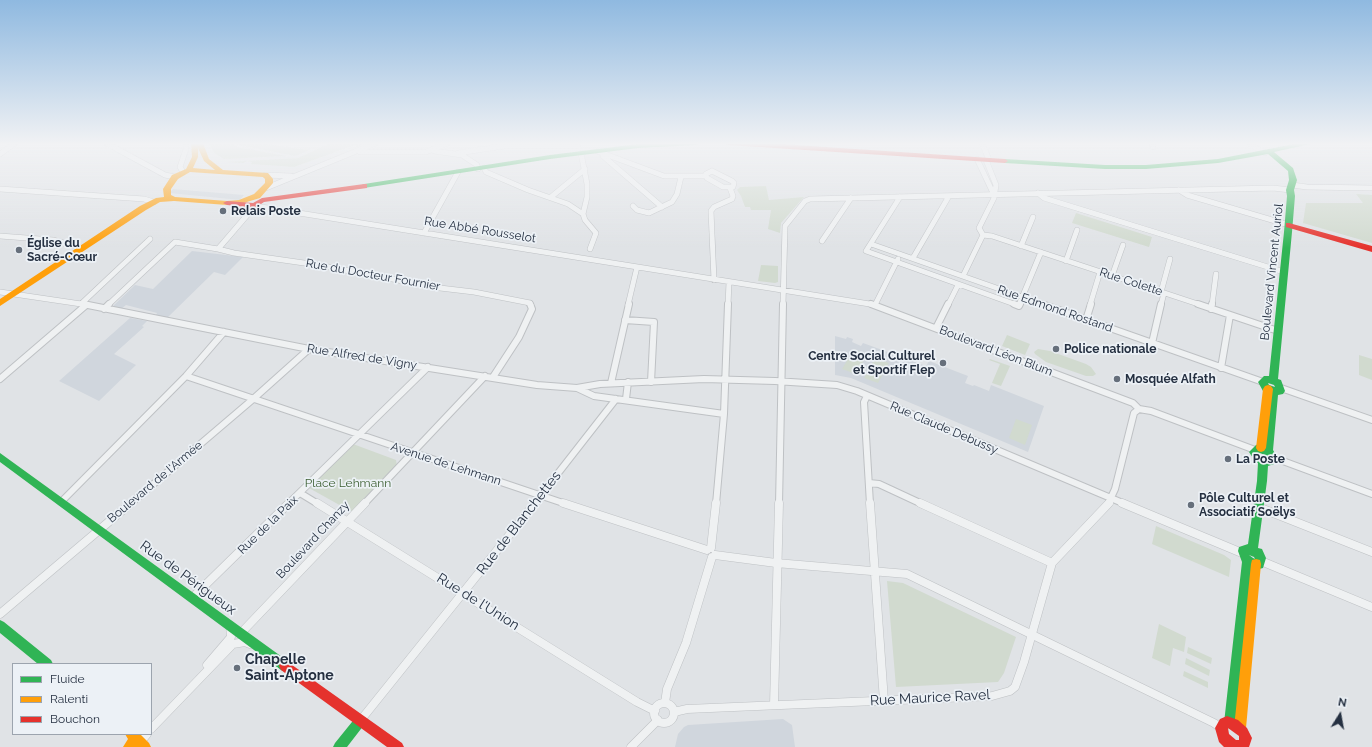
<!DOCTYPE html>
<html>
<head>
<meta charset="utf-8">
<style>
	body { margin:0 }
	#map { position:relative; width:1372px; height:747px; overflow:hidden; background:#e0e3e6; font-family:Raleway,sans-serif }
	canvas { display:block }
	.legend { position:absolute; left:12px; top:663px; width:140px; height:72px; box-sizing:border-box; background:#ecf1f6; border:1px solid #9ca4ae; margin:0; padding:5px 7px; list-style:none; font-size:12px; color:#253041 }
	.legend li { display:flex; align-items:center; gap:8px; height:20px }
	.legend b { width:20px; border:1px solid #9ca4ae }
	.north { position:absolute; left:1320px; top:695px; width:40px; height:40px; -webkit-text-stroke:3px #ecf1f6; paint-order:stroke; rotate:11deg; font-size:11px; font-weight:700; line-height:16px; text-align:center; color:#253041 }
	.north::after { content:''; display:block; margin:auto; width:14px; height:18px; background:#253041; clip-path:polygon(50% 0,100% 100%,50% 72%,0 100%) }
</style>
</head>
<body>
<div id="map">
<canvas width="1372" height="747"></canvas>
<ul class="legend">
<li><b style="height:5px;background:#30b455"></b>Fluide</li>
<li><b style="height:5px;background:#ff9f0a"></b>Ralenti</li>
<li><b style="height:5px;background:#e5322d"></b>Bouchon</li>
</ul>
<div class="north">N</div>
</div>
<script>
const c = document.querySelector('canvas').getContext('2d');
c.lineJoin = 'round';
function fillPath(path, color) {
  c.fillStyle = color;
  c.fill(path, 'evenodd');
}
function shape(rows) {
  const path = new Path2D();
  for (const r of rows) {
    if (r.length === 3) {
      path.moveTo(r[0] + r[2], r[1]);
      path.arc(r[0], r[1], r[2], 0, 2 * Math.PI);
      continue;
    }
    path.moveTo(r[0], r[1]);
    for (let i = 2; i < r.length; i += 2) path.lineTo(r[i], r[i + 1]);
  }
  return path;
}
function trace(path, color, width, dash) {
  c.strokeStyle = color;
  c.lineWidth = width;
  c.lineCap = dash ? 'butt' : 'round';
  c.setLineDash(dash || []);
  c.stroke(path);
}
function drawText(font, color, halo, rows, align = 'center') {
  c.font = font + ' Raleway,sans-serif';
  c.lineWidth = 3.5;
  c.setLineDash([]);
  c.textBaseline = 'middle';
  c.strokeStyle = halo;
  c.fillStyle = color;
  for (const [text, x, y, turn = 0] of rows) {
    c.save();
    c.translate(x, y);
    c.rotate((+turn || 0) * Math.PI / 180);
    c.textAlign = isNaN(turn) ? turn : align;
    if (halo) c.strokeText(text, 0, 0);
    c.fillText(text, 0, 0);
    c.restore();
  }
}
const built = shape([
	[173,189,244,195,240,200,169,193],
	[192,251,243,257,225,275,214,272,167,318,156,315,157,313,126,305,121,309,112,307,135,285,153,289],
	[130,318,147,321,142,326,144,327,114,354,136,365,99,401,59,381],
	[835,336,846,339,847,337,853,339,852,342,861,346,863,343,926,366,929,361,968,376,965,383,973,386,974,385,989,391,991,385,1044,406,1028,452,851,378,835,375],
	[783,719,792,725,795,747,675,747,678,734,684,727,688,725]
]);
const green = shape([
	[209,143,233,143,237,147,287,156,224,159,214,153],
	[237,143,258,143,310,150,295,156,238,145],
	[330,143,366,143,357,147,355,145,294,167,251,164,252,162,247,161,243,163,226,162,298,158],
	[766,186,769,200,804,197,781,223,780,233,768,229,771,210,751,210,750,207,745,207,741,196,737,190,740,187],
	[1356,194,1372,195,1372,243,1303,223,1306,203,1363,203],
	[1076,213,1152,237,1149,247,1072,223],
	[761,265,778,266,778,282,775,283,758,281],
	[1007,335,1030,344,1025,355,1002,346],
	[854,349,867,355,856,374,842,369],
	[1038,349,1050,351,1086,364,1091,367,1096,374,1093,376,1086,376,1046,362,1035,354,1034,352],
	[1359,355,1372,359,1372,380,1359,375],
	[875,358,889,363,878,383,864,378],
	[990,359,1010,366,1001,386,992,383,1000,364,989,360],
	[1016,419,1032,425,1025,445,1009,438],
	[353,444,396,460,397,466,352,512,309,488],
	[1156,526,1224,555,1231,560,1229,577,1152,544],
	[887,581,903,583,1016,637,1004,673,998,682,896,687],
	[1159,624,1186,637,1184,652,1173,648,1170,666,1152,658],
	[1188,647,1212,658,1211,664,1187,653],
	[1186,658,1210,670,1209,676,1185,664],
	[1184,671,1208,682,1208,688,1183,676]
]);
const streetFar2 = shape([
	[106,143,165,175,175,177],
	[982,143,989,160],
	[1152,143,1153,147],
	[1248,143,1265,153],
	[434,151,462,155,477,165,478,169],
	[597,151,664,176,706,176],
	[360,152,426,152,448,143],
	[458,153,504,146,578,146],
	[581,153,587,184,587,197,583,214],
	[0,154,15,143],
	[603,156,662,207],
	[977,159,994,195],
	[484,168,486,172,528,190,568,204,583,214,585,220,596,233,590,249],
	[712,171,732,181,734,183,733,187,723,187,707,178,706,174,712,171],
	[183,172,180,167,186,149,186,143],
	[265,175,291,176],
	[1292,185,1307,187,1372,188],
	[266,188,376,143],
	[0,189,144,199,154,202],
	[1179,190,1187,195,1289,225],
	[1038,193,1044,198,1284,272],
	[551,197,585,169],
	[900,197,866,251,1017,305],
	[633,206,637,210,649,213,672,202,677,194,681,177],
	[424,233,458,172],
	[983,235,992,236,1201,305],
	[983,235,979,228,994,198,996,185,986,160],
	[0,236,53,240,81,248],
	[822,241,851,198],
	[871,244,1045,305],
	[1021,246,1033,217],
	[218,249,234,253,318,265,440,288,474,292,530,303,531,305],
	[913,258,949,196],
	[1066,261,1077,230],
	[963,276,983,235],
	[1112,276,1123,245],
	[714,280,711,211,714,207,732,199,733,196,730,188],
	[0,292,88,305],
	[1161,292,1170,259],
	[81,304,150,239],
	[108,305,175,242,218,249,255,206,876,305],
	[628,305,637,267],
	[728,305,729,282],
	[783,305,785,226,805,201,810,199,1273,188,1290,190],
	[875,305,898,259],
	[948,305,958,285],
	[1019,305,1041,252],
	[1090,305,1100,272],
	[1161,305,1164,293],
	[1212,305,1216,274]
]);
const streetFar1 = shape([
	[83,304,309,349,537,385,577,388,594,396,724,414],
	[871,304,1133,403,1139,409,1151,411,1255,450],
	[1014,304,1019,306,1020,304],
	[1042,304,1263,382],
	[1198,304,1278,331],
	[104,309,109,304],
	[1211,309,1212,304],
	[625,320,654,322,651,382],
	[1086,320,1091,304],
	[936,328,948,304],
	[1152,343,1161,304],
	[1221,368,1230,315],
	[186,376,566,504],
	[493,377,519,337,532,309,530,304],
	[0,379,85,306],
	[611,383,629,304],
	[577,388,600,384,704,379,775,381,837,385,857,391,1125,504],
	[1281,388,1372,420],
	[867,396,864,402,870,504],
	[626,399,628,382],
	[1272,457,1372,494],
	[869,483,879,484,922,504],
	[300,493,318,504],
	[61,502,186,376,224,332],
	[130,504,252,400,309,349],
	[288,504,428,367],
	[364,504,485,376],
	[534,504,616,399],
	[716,504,724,414,728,304],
	[779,504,783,304],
	[1108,504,1115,489,1134,413,1139,409]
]);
const street = shape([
	[317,503,637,702,655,711],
	[563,503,707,550],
	[870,503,884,701],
	[920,503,1052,563],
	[1122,503,1242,553],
	[1258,507,1372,552],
	[711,548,716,503],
	[715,555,776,563,907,574,1214,723,1221,728],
	[1261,561,1372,607],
	[192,598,289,503],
	[0,614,131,503],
	[241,633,365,503],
	[207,665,231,637,230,625],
	[665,703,667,689,686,643,712,557],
	[664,713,10],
	[774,705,779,503],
	[674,712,687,709,992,696,1010,691,1015,687,1024,662,1052,563,1109,503],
	[360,721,535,503],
	[151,729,233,644,245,642,250,644],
	[140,743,147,734],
	[631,747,658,720]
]);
const fast = shape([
	[699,143,696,145,638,148,550,159,364,188,360,186,364,184,550,155,638,144,699,143],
	[1299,143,1315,143,1274,152,1293,168,1297,180,1294,190,1295,196,1292,232,1278,379,1281,380,1285,391,1283,394,1278,395,1273,450,1277,457,1274,464,1268,466,1267,481,1258,548,1262,549,1266,558,1263,568,1259,569,1252,568,1236,723,1234,727,1230,729,1226,727,1224,723,1242,562,1238,551,1239,547,1248,544,1257,481,1258,463,1255,461,1249,452,1256,445,1259,444,1264,446,1269,394,1263,391,1258,382,1264,376,1269,376,1284,232,1287,196,1286,190,1289,180,1288,171,1268,154,1218,163,1146,169,1105,169,1005,163,1002,161,1005,159,1105,165,1146,165,1218,159,1299,143],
	[1268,383,1274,385,1275,387,1269,385,1268,383],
	[1260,453,1267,456,1267,458,1261,455,1260,453],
	[1249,555,1254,557,1255,559,1253,558,1249,555],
	[0,453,289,662,291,666,289,670,285,672,281,670,0,462,0,453],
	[0,620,4,622,51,660,53,664,38,664,0,633,0,620],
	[360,715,364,717,366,721,364,725,347,747,333,747,335,743,356,717,360,715]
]);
const slow = shape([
	[191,143,203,143,209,159,223,170,268,173,273,179,273,183,260,198,240,204,227,205,174,201,160,202,146,210,0,306,0,299,140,206,156,198,164,197,163,189,172,175,186,169,192,157,191,143],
	[198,148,204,161,215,170,193,168,198,157,198,148],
	[190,172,263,177,265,179,265,183,254,194,239,200,227,201,175,197,171,195,171,189,178,179,190,172],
	[1268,385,1271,386,1273,389,1266,448,1264,451,1261,452,1258,451,1256,448,1263,389,1265,386,1268,385],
	[1256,559,1260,560,1261,564,1246,728,1244,732,1240,734,1236,732,1234,728,1251,564,1252,560,1256,559],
	[125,734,141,735,149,743,151,747,123,747,128,739,125,734]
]);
const jam = shape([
	[725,143,766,143,1005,159,1008,161,1005,163,728,145,725,143],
	[364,184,367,184,367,188,264,202,255,208,227,205,223,203,227,201,253,203,262,198,364,184],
	[1286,223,1289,223,1372,246,1372,252,1286,227,1286,223],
	[285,660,402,743,404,747,387,747,281,670,279,666,281,662,285,660],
	[1227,716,1238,720,1247,728,1252,738,1249,747,1224,747,1219,742,1215,728,1220,719,1227,716],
	[1228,728,1239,736,1239,740,1236,740,1229,734,1228,728]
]);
const markers = [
	[223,211,4,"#666f7b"],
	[19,250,4,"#666f7b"],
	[1056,349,4,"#666f7b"],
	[943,363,4,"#666f7b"],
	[1117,379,4,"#666f7b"],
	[1228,459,4,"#666f7b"],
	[1191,505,4,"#666f7b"],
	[237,668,4,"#666f7b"]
];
const poiNames = [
	["Relais Poste",231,211],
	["Église du",27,243],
	["Sacré-Cœur",27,257],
	["Police nationale",1064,349],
	["Centre Social Culturel",935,356,"right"],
	["et Sportif Flep",935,370,"right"],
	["Mosquée Alfath",1125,379],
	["La Poste",1236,459],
	["Pôle Culturel et",1199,498],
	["Associatif Soëlys",1199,512]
];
const streetNames = [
	["Rue Abbé Rousselot",480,230,9],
	["Boulevard Vincent Auriol",1272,272,-84],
	["Rue du Docteur Fournier",373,275,10],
	["Rue Colette",1131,282,18],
	["Rue Edmond Rostand",1055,309,19],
	["Boulevard Léon Blum",996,351,21],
	["Rue Alfred de Vigny",362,357,9],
	["Rue Claude Debussy",944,428,23],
	["Avenue de Lehmann",446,464,18],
	["Boulevard de l'Armée",155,482,-40],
	["Rue de la Paix",268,525,-44],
	["Boulevard Chanzy",313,540,-47]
];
const parkNames = [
	["Place Lehmann",348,483]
];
const nearStreetnames = [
	["Rue de Blanchettes",519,523,-52],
	["Rue de Périgueux",188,578,36],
	["Rue de l'Union",478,602,32],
	["Rue Maurice Ravel",930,698,-3]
];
const nearPoinames = [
	["Chapelle",245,660],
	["Saint-Aptone",245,676]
];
fillPath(built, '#d0d6dd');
fillPath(green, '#d1dacf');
trace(streetFar2, '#bec1c4', 6);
trace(streetFar1, '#bec1c4', 8);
trace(street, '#bec1c4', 9);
trace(streetFar2, '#eff1f2', 5);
trace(streetFar1, '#eff1f2', 6);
trace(street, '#eff1f2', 8);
fillPath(fast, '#30b455');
fillPath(slow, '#ff9f0a');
fillPath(jam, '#e5322d');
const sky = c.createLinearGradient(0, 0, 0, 248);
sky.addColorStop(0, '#8fb9e0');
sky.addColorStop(0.58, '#f1f2f4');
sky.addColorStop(1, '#f1f2f400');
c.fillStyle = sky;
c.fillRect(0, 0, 1372, 248);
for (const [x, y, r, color] of markers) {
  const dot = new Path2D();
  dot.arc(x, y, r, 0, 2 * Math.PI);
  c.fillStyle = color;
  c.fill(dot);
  trace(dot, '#ecf1f6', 1.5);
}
drawText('bold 12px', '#253041', '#ecf1f6', poiNames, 'left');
drawText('12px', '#253041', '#ecf1f6', streetNames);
drawText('12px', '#3b5e31', '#ecf1f6', parkNames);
drawText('14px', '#253041', '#ecf1f6', nearStreetnames);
drawText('bold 14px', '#253041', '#ecf1f6', nearPoinames, 'left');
</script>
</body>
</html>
